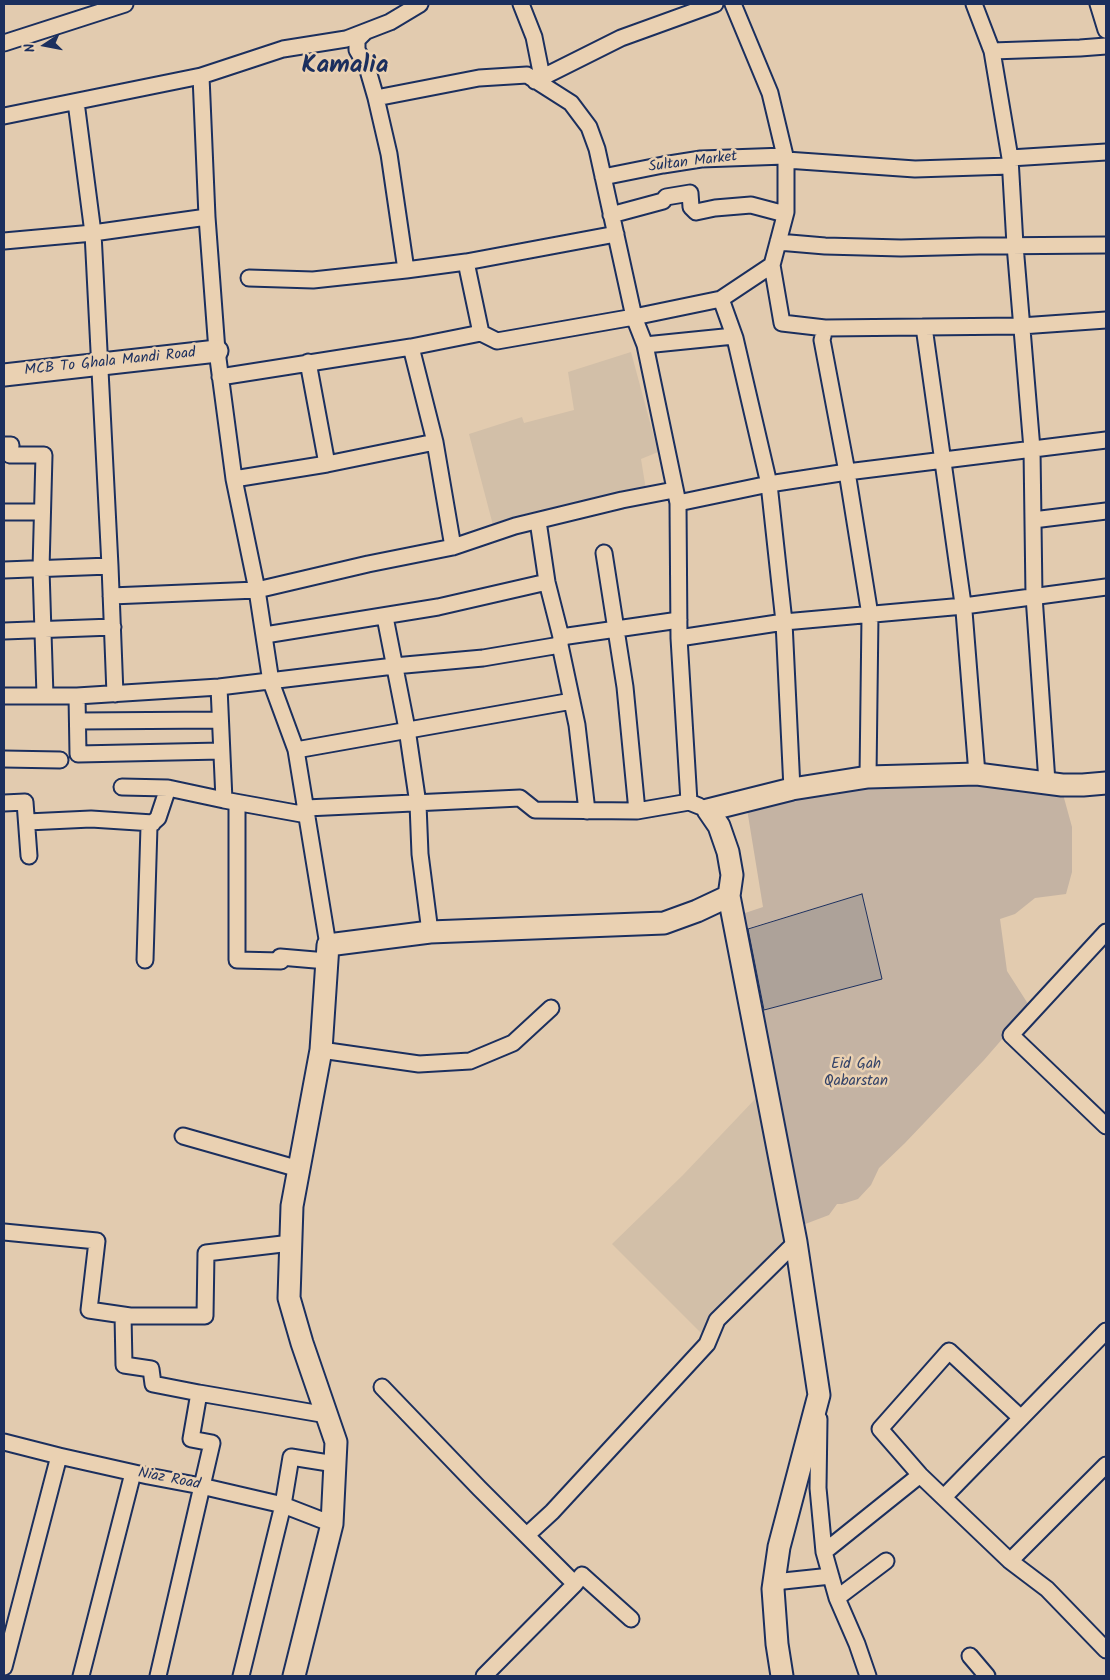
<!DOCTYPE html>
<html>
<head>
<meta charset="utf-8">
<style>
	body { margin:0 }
	#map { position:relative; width:1110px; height:1680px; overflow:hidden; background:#e2cbaf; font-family:Kalam,sans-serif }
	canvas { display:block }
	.frame { position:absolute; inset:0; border:5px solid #1b2f5e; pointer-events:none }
	.north { position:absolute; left:20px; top:20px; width:50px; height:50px; -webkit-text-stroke:4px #ead1b2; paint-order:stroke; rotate:259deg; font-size:14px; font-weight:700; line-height:20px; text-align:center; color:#1b2f5e }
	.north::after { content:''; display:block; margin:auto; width:18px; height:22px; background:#1b2f5e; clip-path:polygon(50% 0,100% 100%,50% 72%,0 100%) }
</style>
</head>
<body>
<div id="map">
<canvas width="1110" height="1680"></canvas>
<div class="frame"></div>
<div class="north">N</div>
</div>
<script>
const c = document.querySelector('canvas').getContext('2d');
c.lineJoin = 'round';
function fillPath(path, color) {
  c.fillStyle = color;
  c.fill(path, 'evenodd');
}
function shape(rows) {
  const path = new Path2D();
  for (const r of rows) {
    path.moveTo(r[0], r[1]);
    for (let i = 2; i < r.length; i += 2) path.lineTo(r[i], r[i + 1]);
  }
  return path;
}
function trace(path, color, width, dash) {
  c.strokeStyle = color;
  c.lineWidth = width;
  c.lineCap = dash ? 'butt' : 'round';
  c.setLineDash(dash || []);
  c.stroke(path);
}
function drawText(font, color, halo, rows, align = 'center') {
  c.font = font + ' Kalam,sans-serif';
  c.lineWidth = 5;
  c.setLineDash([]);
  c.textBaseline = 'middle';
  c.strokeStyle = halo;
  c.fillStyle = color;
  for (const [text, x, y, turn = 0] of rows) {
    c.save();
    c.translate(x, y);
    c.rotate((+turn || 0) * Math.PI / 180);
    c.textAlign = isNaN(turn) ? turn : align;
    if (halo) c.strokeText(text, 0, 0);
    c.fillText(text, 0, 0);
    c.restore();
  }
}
const built = shape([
	[631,352,658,452,641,459,646,490,494,529,469,434,522,417,524,423,574,410,568,372],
	[757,1097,786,1239,701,1333,612,1244,683,1175]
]);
const green = shape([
	[878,781,1061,787,1072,827,1072,872,1066,894,1035,898,1015,914,1000,919,1007,971,1030,1007,984,1060,905,1143,879,1168,871,1185,858,1199,842,1204,837,1204,829,1215,800,1226,757,1012,882,979,862,894,739,931,736,916,763,907,747,809]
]);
const building = shape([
	[862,894,882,979,764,1010,748,929,862,894]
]);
const street = shape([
	[521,4,534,37,541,72,535,81],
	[733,4,770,93,786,160,786,212,772,265,782,323,825,328],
	[974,4,992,51,1010,158,1015,245,1032,449,1034,596,1047,782],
	[1098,4,1106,30],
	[364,33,357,40,357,50,367,67,376,98,389,154,406,270,466,262],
	[4,43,125,4],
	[992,51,1080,48,1106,46],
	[201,76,207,217,217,351,234,479,257,590,271,682,296,750,328,945],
	[535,81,621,38,715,4],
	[376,98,479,78,527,75,571,103,589,127,597,149,634,317,645,345,678,503,679,638,689,802],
	[76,102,93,233,110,566,115,694],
	[4,116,201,76,283,49,346,39,390,22,420,4],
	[1010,158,1106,152],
	[786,160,915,169,1010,166],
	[603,177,663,165,701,159,785,156],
	[611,215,663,201,666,197,690,193,691,207,696,212,715,208,751,205,785,214],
	[4,241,93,233,207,217],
	[778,242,825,246,901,248,979,246,1106,245],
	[249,278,313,280,406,270],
	[721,299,735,338,769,484,784,622,792,789],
	[924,327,964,611,977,774],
	[481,333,466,262,616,234],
	[645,345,734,336],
	[411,347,435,442,453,547],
	[308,362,327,464],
	[220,377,411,347,481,333,497,341,634,317,721,299,772,265],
	[4,445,11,445,10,455,44,455,41,569,45,696],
	[234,479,327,464,435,442],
	[678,503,769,484,847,472,1106,440],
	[4,512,41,512],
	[1033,520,1106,511],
	[538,521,547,582,561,637,560,645,577,725,587,811],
	[604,553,625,687,637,811],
	[4,570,110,566],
	[111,596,257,590,368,564,453,547,515,526,622,500,674,490],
	[385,617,407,729,418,804,420,854,430,932],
	[4,631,113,627],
	[265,635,438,607,547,582],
	[561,637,679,620],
	[679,638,784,622,964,606,1106,587],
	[219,687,224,800,307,815],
	[4,696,77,696,219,687,394,666,483,658,560,645],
	[77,696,78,754,221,751],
	[78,721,220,720],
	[296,750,572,701],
	[4,759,60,760],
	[868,777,870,615,847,472,822,340,825,328,1021,326,1106,320],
	[122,787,168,788],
	[4,803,25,802,29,856],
	[237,803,237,960,281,961,280,957,327,961],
	[306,808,520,798,535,810,637,811,689,802,699,806],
	[27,822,91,819,153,823],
	[1106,932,1011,1035,1106,1126],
	[145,960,149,826,158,818,168,788,224,800],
	[321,1050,419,1064,470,1061,513,1043,551,1008],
	[183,1136,299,1169],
	[4,1232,97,1241,89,1310,130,1316,205,1316,206,1253,291,1243],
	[123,1315,124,1365,151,1369,153,1384,199,1393,327,1415],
	[382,1387,479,1488,575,1584,582,1575,631,1619],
	[1021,1418,949,1351,880,1429,920,1475,1010,1561,1047,1589,1106,1650],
	[819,1419,818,1488,824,1552,837,1598,857,1644,868,1676],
	[4,1442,59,1456,148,1476,201,1486,283,1505,332,1524],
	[944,1497,1106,1331],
	[527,1535,552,1512,707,1344,717,1320,796,1242],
	[824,1552,920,1475],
	[1010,1561,1106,1465],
	[774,1582,831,1576],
	[837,1598,886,1561],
	[970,1656,987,1676],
	[4,1667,59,1456],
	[81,1676,133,1473],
	[158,1676,212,1443,191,1439,199,1393],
	[241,1676,283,1505,291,1457,335,1464],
	[484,1676,575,1584]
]);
const secondary = shape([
	[4,375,217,351],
	[729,896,796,1242,819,1395,779,1547,773,1589,777,1644,782,1676],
	[294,1676,332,1524,336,1442,302,1343,289,1298,292,1206,321,1050,328,945,430,932,664,923,697,911,729,896,732,875,728,852,719,826,708,810,792,789,868,777,977,774,1062,785,1083,785,1106,783]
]);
const streetNames = [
	["Sultan Market",693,163,-7],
	["MCB To Ghala Mandi Road",110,363,-6],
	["Niaz Road",169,1480,11]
];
const parkNames = [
	["Eid Gah",856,1065],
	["Qabarstan",856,1082]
];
const townNames = [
	["Kamalia",345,68]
];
fillPath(built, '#d2bfa8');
fillPath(green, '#c4b3a3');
fillPath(building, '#ada299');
trace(building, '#1b2f5e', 1);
trace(street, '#1b2f5e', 19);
trace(secondary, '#1b2f5e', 25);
trace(street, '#ead1b2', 15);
trace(secondary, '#ead1b2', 21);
drawText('15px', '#1b2f5e', '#ead1b2', streetNames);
drawText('15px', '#344368', '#ead1b2', parkNames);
drawText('bold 25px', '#1b2f5e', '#ead1b2', townNames);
</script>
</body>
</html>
